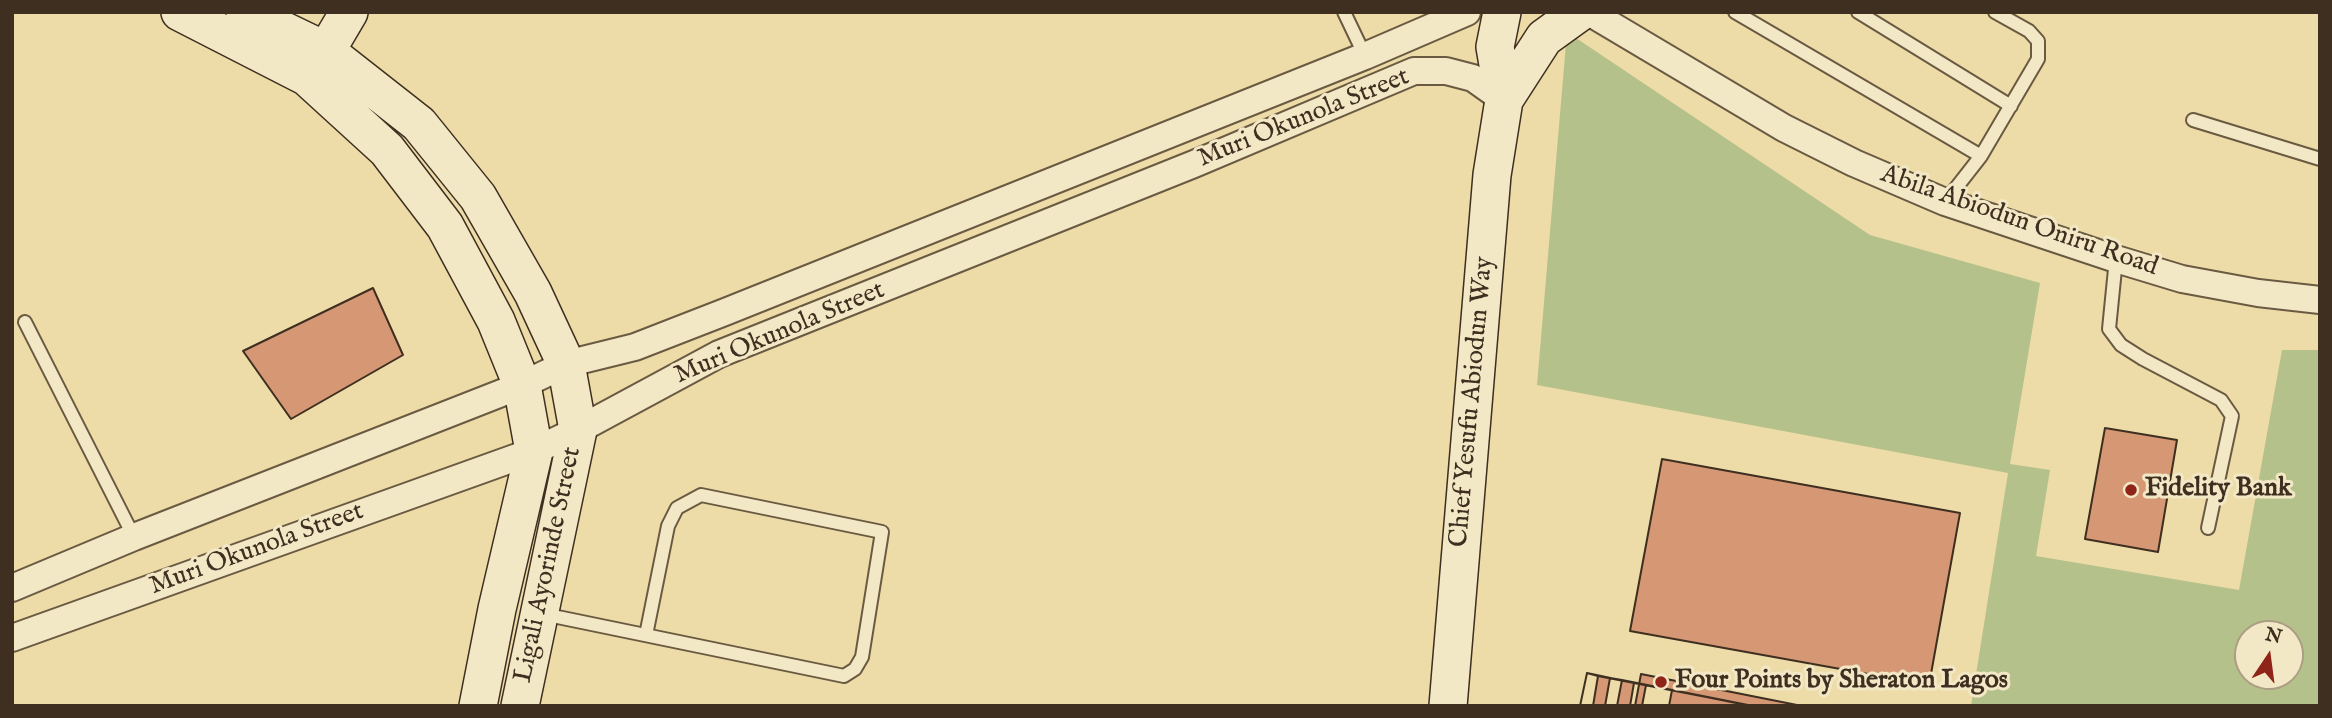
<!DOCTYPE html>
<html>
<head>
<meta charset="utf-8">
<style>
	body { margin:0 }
	#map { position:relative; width:2332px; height:718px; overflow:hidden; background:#eddba8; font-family:"IM FELL English",serif }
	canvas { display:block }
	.frame { position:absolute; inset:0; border:14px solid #3e2f20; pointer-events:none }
	.north { position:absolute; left:2234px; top:620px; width:70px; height:70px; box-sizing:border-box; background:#f3e8c6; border:2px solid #ab9e84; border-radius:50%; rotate:13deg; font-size:19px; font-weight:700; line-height:28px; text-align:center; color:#3e2f20 }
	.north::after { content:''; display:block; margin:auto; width:24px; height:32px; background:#8f2418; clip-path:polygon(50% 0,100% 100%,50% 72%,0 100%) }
</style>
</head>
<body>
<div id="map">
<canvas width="2332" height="718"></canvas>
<div class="frame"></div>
<div class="north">N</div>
</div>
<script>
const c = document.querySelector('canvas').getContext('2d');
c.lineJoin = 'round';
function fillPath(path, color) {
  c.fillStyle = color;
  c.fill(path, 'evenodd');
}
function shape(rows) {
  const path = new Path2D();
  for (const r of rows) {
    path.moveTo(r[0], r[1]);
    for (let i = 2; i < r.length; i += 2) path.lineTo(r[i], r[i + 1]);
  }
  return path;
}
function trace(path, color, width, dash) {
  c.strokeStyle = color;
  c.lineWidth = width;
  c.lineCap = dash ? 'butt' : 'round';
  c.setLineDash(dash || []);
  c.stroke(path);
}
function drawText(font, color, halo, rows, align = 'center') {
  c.font = font + ' "IM FELL English",serif';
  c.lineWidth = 6;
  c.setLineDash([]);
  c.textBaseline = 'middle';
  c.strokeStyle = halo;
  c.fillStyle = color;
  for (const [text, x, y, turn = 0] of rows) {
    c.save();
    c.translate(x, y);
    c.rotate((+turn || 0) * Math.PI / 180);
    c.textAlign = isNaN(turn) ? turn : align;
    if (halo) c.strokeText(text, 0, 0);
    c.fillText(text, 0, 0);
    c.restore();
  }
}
const green = shape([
	[1567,32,1870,235,2040,283,2010,464,2050,470,2036,556,2239,590,2282,350,2320,350,2320,706,1971,706,2008,473,1537,385],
	[2248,634,2290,634,2290,676,2248,676]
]);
const building = shape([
	[373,288,403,355,291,419,243,351,373,288],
	[2105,428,2177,440,2158,552,2085,539,2105,428],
	[1662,459,1960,513,1929,685,1630,631,1662,459],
	[1587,673,1634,683,1753,706,1580,706,1587,673],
	[1587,673,1598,676,1753,706,1580,706,1587,673],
	[1641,674,1802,706,1635,706,1641,674],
	[1598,676,1622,680,1753,706,1593,706,1598,676],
	[1610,678,1634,683,1753,706,1605,706,1610,678],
	[1622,680,1672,690,1751,706,1617,706,1622,680],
	[1634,683,1646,685,1753,706,1630,706,1634,683],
	[1646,685,1672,690,1751,706,1642,706,1646,685],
	[1672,690,1751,706,1669,706,1672,690]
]);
const lane = shape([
	[1344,12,1365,56],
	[1735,12,1981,156,2038,59,2038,41,2029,31,1995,12],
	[1858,12,2011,106],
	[2193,120,2320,159],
	[1945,202,1981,156],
	[2116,259,2109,329,2121,345,2143,359,2221,400,2232,416,2208,528],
	[25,322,134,537],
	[543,614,844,676,855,669,862,657,882,532,701,495,677,508,668,526,646,635]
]);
const street = shape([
	[1589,12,1784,128,1854,163,1945,202,2116,259,2182,279,2258,293,2320,300],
	[12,588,134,537,522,385,566,364,635,347,725,312,1365,56,1467,12],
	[12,638,534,451,578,430,719,354,1194,164,1414,71,1446,71,1473,78,1504,100]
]);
const secondary = shape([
	[180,12,307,77,387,150,445,226,496,321,522,385,534,451,497,609,478,706],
	[245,12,326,51,419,124,478,197,533,293,566,364,578,430,520,706],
	[312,70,326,51,349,12],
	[1504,100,1544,38,1580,12],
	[1448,706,1492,175,1504,100,1495,47,1502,12]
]);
const markers = [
	[2131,490,7,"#8f2418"],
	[1661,682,7,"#8f2418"]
];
const streetNames = [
	["Muri Okunola Street",1304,119,-22],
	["Abila Abiodun Oniru Road",2019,222,19],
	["Muri Okunola Street",780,334,-23],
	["Chief Yesufu Abiodun Way",1473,402,-85],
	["Muri Okunola Street",257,550,-20],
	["Ligali Ayorinde Street",549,565,-78]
];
const poiNames = [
	["Fidelity Bank",2145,490],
	["Four Points by Sheraton Lagos",1675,682]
];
fillPath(green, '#b5c18a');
fillPath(building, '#d59774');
trace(building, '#3e2f20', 2);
trace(lane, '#6a5a42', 16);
trace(street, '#6a5a42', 30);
trace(secondary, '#3e2f20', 40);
trace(lane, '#f3e8c6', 12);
trace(street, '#f3e8c6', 26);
trace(secondary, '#f3e8c6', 37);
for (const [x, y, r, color] of markers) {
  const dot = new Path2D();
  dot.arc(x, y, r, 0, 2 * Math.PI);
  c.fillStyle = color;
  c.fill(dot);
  trace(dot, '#f3e8c6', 2.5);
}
drawText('26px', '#3e2f20', '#f3e8c6', streetNames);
drawText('bold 26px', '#3e2f20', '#f3e8c6', poiNames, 'left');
</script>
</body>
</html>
